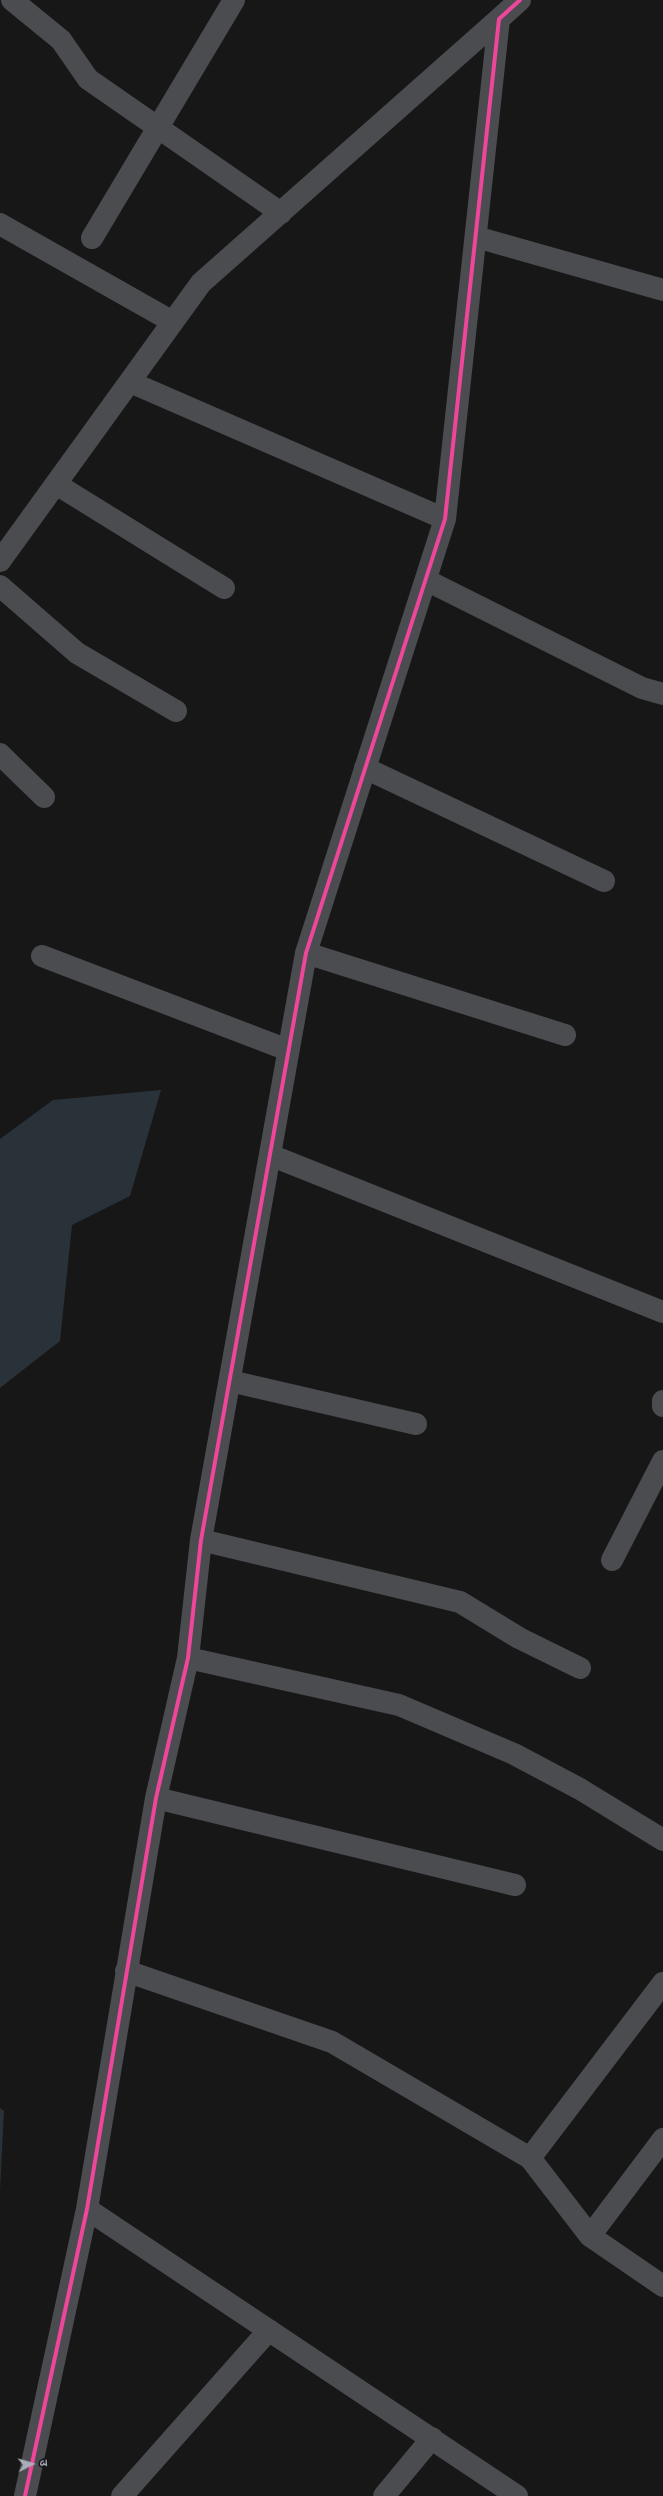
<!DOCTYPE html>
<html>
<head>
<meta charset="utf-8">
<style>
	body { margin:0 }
	#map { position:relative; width:663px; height:2496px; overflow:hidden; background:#171717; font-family:"Archivo Narrow","Noto Sans Devanagari",sans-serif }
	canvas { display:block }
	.north { position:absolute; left:12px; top:2444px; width:40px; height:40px; -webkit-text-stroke:3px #111113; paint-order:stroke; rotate:85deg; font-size:11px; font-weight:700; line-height:16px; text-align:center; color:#a8adb8 }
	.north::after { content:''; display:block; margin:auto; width:14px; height:18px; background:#a8adb8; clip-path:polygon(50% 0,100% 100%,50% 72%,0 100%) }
</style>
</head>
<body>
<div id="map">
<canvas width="663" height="2496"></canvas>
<div class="north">उ</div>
</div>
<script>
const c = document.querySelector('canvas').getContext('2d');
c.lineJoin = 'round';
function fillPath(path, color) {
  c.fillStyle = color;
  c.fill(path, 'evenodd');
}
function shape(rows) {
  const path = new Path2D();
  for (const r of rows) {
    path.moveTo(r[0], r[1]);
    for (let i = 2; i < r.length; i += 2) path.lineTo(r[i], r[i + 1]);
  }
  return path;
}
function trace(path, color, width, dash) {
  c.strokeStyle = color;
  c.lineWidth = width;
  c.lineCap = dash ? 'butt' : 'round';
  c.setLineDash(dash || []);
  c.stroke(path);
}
const water = shape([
	[161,1090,130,1196,72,1225,60,1341,0,1388,0,1139,53,1100],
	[0,2108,4,2111,0,2190]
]);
const minor = shape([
	[12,0,61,40,88,79,281,213],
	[0,224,173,322],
	[476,237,663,290],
	[92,238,234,0],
	[130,382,445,519],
	[56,484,224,588],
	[0,561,201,283,499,19],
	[426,580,642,688,663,694],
	[0,586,77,653,176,711],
	[0,754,44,797],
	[365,768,604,881],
	[306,953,565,1035],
	[42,956,288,1050],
	[270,1155,663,1312],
	[230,1381,416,1424],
	[663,1401,663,1406],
	[201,1540,460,1602,519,1638,580,1668],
	[612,1560,663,1461],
	[188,1658,399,1705,514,1754,580,1789,663,1840],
	[156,1798,515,1885],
	[126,1971,332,2042,530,2158,663,1983],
	[663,2139,590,2236,663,2286],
	[530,2158,590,2236],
	[87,2209,517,2496],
	[25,2496,87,2209,156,1798,188,1658,201,1540,306,953,445,519,499,19,520,0],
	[122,2496,269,2330],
	[384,2496,432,2438]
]);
const cycleway = shape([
	[25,2496,87,2209,156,1798,188,1658,201,1540,306,953,445,519,499,19,520,0]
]);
fillPath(water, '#2a3239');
trace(minor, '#4b4c50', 22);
trace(cycleway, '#ed469a', 4);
</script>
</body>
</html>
